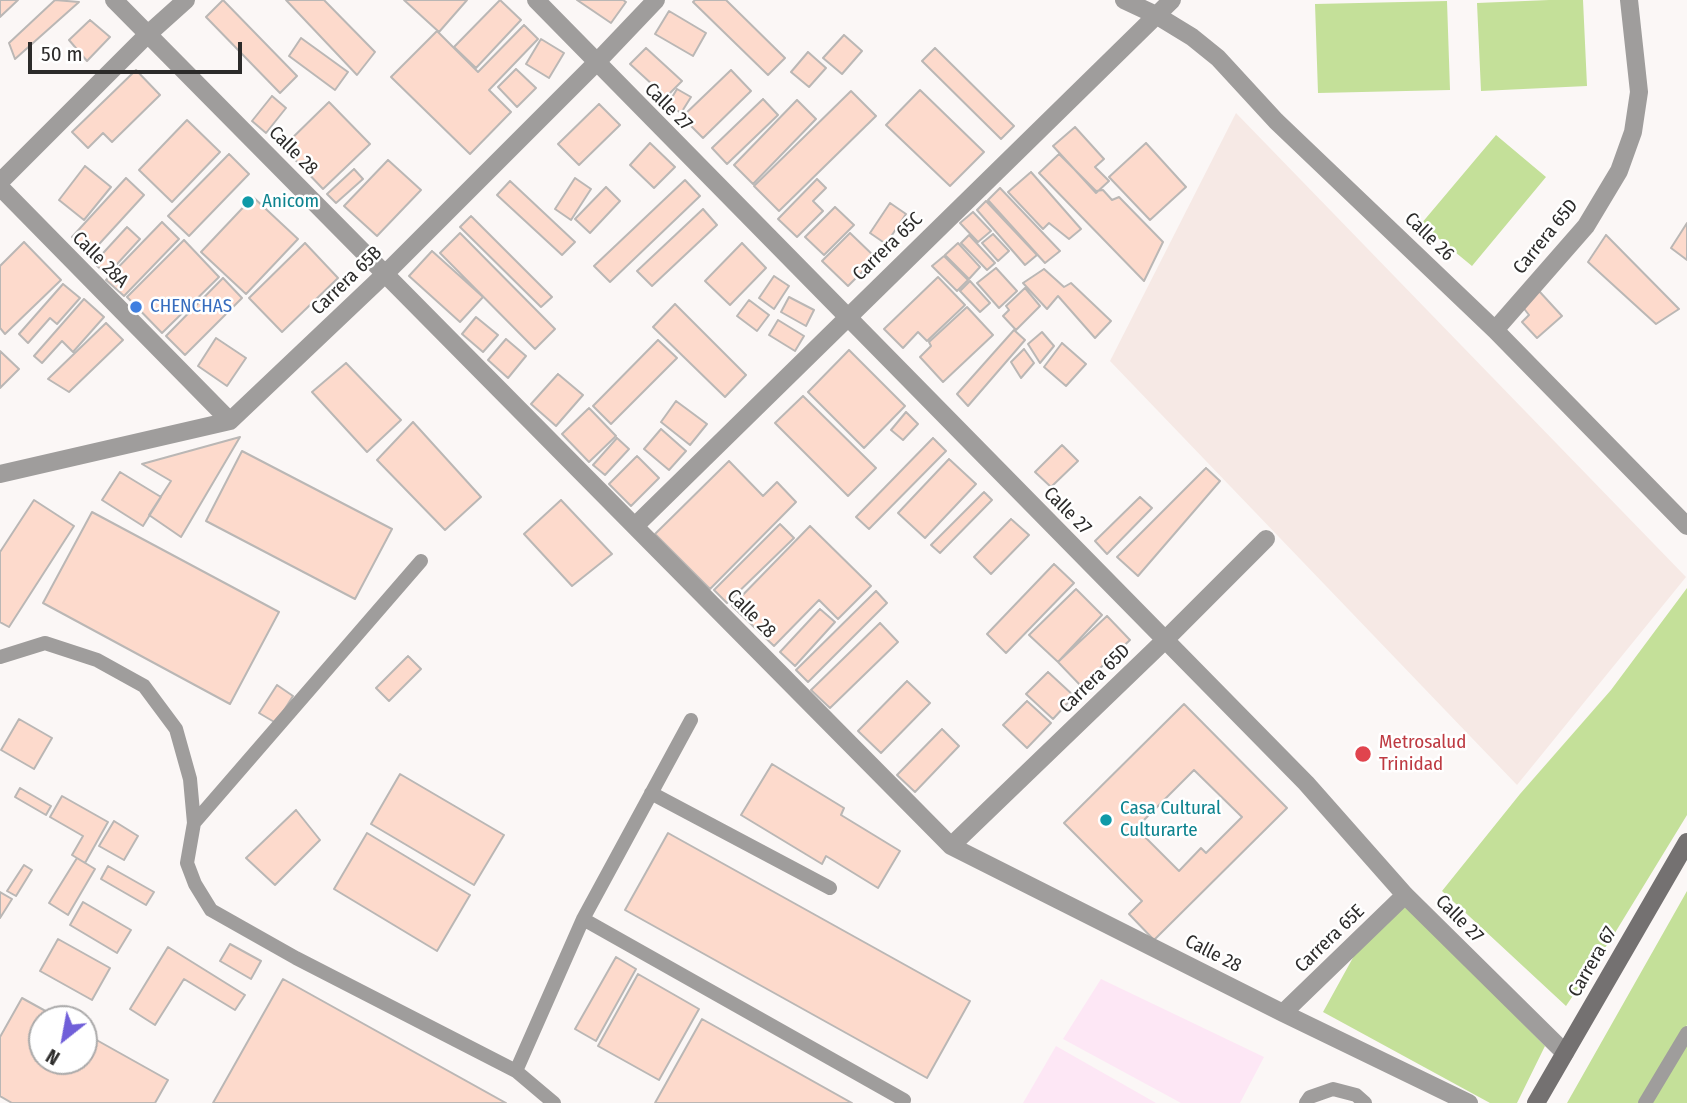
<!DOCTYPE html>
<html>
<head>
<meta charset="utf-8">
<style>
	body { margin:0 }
	#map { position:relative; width:1687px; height:1103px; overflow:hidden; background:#fbf7f6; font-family:"Fira Sans Condensed",sans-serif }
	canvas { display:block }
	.north { position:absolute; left:28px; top:1005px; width:70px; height:70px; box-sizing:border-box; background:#fff; border:2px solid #abaaaa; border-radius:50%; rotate:211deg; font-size:19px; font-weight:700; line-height:28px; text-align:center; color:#2c2b2a }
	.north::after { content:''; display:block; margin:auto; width:24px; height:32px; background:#705fd9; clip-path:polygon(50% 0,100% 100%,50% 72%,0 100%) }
	.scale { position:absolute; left:28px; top:42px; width:214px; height:32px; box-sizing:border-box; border:4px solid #2c2b2a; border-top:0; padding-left:9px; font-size:21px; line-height:24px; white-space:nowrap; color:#2c2b2a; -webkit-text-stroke:5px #fff; paint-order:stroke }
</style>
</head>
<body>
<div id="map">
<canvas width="1687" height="1103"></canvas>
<div class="north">N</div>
<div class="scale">50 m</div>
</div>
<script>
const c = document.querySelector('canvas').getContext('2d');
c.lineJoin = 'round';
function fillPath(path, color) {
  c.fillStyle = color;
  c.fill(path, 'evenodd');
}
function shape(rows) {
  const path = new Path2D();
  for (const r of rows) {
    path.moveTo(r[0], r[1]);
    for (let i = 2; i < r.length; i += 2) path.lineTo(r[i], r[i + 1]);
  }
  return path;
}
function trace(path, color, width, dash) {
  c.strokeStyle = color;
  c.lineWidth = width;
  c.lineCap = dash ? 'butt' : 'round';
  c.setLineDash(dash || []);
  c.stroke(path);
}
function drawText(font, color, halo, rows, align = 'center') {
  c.font = font + ' "Fira Sans Condensed",sans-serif';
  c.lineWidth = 5;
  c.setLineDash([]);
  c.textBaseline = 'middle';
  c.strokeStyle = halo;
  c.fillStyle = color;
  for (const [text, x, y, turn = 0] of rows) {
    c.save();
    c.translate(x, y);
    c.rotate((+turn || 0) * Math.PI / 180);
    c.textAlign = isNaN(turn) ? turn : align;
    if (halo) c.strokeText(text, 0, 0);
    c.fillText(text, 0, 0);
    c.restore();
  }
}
const commercial = shape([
	[1101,979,1264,1057,1240,1103,1181,1103,1063,1039],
	[1056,1046,1156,1103,1023,1103]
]);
const built = shape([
	[1236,113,1686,577,1517,785,1110,361]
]);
const green = shape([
	[1549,0,1583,0,1587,86,1481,91,1477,3],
	[1447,1,1450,90,1318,93,1315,4],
	[1496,135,1546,177,1472,266,1421,224],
	[1687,588,1687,815,1613,936,1566,1006,1442,891,1520,794,1611,690],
	[1687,891,1687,1025,1640,1103,1567,1103],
	[1406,905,1545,1046,1517,1103,1490,1103,1323,1012,1355,954],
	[1687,1043,1687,1103,1651,1103]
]);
const building = shape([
	[0,0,18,0,0,17,0,0],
	[55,0,79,2,15,59,9,43,55,0],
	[223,0,297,76,280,93,206,17,223,0],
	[286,0,324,0,375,52,357,75,286,0],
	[404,0,467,0,439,32,404,0],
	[500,0,521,20,476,68,454,47,500,0],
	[577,0,623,0,626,2,611,23,577,0],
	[695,0,726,0,785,58,768,75,693,2,695,0],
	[669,11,706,33,693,56,655,34,669,11],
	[90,20,110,37,87,61,69,40,90,20],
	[524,25,538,39,489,90,511,112,470,154,391,77,437,31,478,72,524,25],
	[844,35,862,51,842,74,823,58,844,35],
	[301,38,348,72,335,90,289,56,301,38],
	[541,39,564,53,549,78,526,64,541,39],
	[646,48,682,81,666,97,630,64,646,48],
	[935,48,1014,126,1001,139,922,61,935,48],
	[808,52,826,68,809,87,791,72,808,52],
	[516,69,536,88,517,107,498,87,516,69],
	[136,70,160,95,112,142,103,133,88,148,72,132,136,70],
	[731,70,751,91,703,138,682,117,731,70],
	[677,89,691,97,681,113,668,104,677,89],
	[920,90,984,152,950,186,886,125,920,90],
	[851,91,876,116,779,211,754,186,851,91],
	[272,96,286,108,266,133,252,121,272,96],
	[763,99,778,115,727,164,712,148,763,99],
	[797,100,816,119,753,184,734,165,797,100],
	[329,102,370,144,323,189,283,147,329,102],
	[599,104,620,125,579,165,558,144,599,104],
	[187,120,220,152,172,202,139,170,187,120],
	[1075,127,1104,159,1095,167,1109,181,1096,193,1053,146,1075,127],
	[650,143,675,167,654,188,630,165,650,143],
	[1146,143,1186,187,1150,220,1109,177,1146,143],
	[229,154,249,174,189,236,168,216,229,154],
	[1059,154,1096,191,1103,190,1112,200,1119,197,1163,242,1144,281,1039,173,1059,154],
	[388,160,421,190,377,236,344,206,388,160],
	[85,166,111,187,84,220,59,200,85,166],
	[354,169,363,179,336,203,327,194,354,169],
	[1031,172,1081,229,1069,239,1049,223,1043,229,1008,192,1031,172],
	[126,178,144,195,90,254,72,237,126,178],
	[575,178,591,189,571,220,555,209,575,178],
	[817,179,826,188,813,201,823,211,797,237,778,219,817,179],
	[685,180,700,196,610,282,594,266,685,180],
	[510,181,575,242,562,255,497,195,510,181],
	[606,187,620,201,590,233,575,219,606,187],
	[1000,188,1060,251,1045,263,988,200,1000,188],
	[253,197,298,239,246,294,201,252,253,197],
	[986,201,1037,255,1025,265,977,210,986,201],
	[890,203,906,214,886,244,870,233,890,203],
	[835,207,854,225,824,255,805,237,835,207],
	[703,209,717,225,652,286,637,271,703,209],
	[973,212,991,231,978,242,960,223,973,212],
	[471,216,552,297,541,307,460,227,471,216],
	[162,222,179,239,124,296,106,280,162,222],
	[1687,223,1687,260,1671,248,1687,223],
	[127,227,140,239,107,275,94,263,127,227],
	[460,233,555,329,535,349,440,253,460,233],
	[850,233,876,258,848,286,822,261,850,233],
	[993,234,1009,251,998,261,982,243,993,234],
	[969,235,995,263,987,270,961,243,969,235],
	[1606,235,1679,309,1656,324,1588,262,1606,235],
	[184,240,219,277,162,333,127,297,184,240],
	[24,242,61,280,5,334,0,328,0,266,24,242],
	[305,243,338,278,282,332,249,298,305,243],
	[742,243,766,268,730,305,705,281,742,243],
	[958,243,980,267,969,279,945,255,958,243],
	[432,251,483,297,460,322,409,276,432,251],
	[944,256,968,280,957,291,932,266,944,256],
	[996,268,1017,291,999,308,977,283,996,268],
	[1044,269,1064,287,1071,283,1111,321,1095,338,1058,296,1047,309,1023,283,1044,269],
	[774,276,789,286,774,309,759,298,774,276],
	[938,277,965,305,927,341,918,332,903,348,884,329,938,277],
	[223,278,242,298,185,355,166,336,223,278],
	[970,281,990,303,980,312,960,291,970,281],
	[63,284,80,298,57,324,50,318,28,343,19,334,63,284],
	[1025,288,1040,306,1016,330,1003,316,1009,310,1006,306,1025,288],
	[1539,291,1562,316,1537,338,1522,322,1529,315,1522,306,1539,291],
	[789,297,814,310,806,326,781,312,789,297],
	[84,299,104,317,73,352,62,341,42,363,34,356,84,299],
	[749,300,769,315,757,331,737,316,749,300],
	[675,304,746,375,725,397,653,327,675,304],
	[967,307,993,335,943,382,920,357,931,346,929,342,967,307],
	[476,317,498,335,483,352,462,334,476,317],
	[778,320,804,336,795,351,769,335,778,320],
	[106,323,123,340,69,392,48,379,106,323],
	[1014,330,1025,340,968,406,957,394,1014,330],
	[1042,332,1054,346,1040,363,1028,344,1042,332],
	[216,338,246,358,227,386,198,366,216,338],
	[506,339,526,356,508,378,488,360,506,339],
	[658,340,677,358,611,424,593,406,658,340],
	[1062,343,1086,364,1066,386,1044,367,1062,343],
	[1024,349,1034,363,1021,378,1011,362,1024,349],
	[849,350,905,406,864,448,808,392,849,350],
	[0,351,19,369,0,388,0,351],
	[346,363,401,420,367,452,312,392,346,363],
	[558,374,583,395,556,426,531,404,558,374],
	[803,396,876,468,848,496,775,423,803,396],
	[676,401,707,424,690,445,661,422,676,401],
	[589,408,616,436,589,462,562,434,589,408],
	[906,412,918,424,903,440,891,430,906,412],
	[413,422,481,497,445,530,377,460,413,422],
	[661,429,686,451,669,470,644,449,661,429],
	[240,437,181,537,149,515,171,481,142,464,240,437],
	[617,438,629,449,605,475,593,465,617,438],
	[933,438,946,451,869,529,856,517,933,438],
	[1062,445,1078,461,1051,487,1035,472,1062,445],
	[242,451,392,529,355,599,206,521,242,451],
	[637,456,659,478,631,506,609,484,637,456],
	[949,459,976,484,925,538,898,513,949,459],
	[729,461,763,496,777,482,796,502,710,589,655,534,729,461],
	[1206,468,1220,481,1138,576,1117,557,1206,468],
	[120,472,161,497,143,526,102,500,120,472],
	[984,492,992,500,940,553,931,545,984,492],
	[1140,497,1152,508,1107,554,1095,541,1140,497],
	[34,500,74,526,9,627,0,622,0,552,34,500],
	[561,500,612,554,572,586,524,534,561,500],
	[92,512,279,612,230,704,43,603,92,512],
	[1011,519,1029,535,991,574,974,557,1011,519],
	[780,524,794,538,727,603,714,590,780,524],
	[810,526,871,586,838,619,819,600,774,646,732,606,810,526],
	[1054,564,1074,583,1006,653,987,634,1054,564],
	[1076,589,1102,615,1058,662,1029,635,1076,589],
	[876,591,887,603,808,682,796,670,876,591],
	[820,609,835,622,795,666,780,652,820,609],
	[1107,616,1130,640,1081,686,1058,662,1107,616],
	[880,623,898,642,830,708,811,690,880,623],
	[408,656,421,669,389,701,376,688,408,656],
	[1048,672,1074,696,1053,719,1026,694,1048,672],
	[907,681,930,703,881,753,858,731,907,681],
	[277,685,293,696,276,723,259,713,277,685],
	[1027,701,1051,723,1027,748,1003,725,1027,701],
	[1184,704,1287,808,1154,940,1129,914,1142,901,1064,823,1184,704],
	[1194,770,1242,817,1206,853,1201,848,1179,871,1136,828,1194,770],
	[19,719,52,738,34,769,1,750,19,719],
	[942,729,959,746,915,792,897,775,942,729],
	[772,764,844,808,841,815,900,851,878,888,826,856,822,864,741,815,772,764],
	[400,774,504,835,474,885,371,824,400,774],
	[20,788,51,806,46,815,15,797,20,788],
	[62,796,108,822,85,863,72,855,83,836,50,817,62,796],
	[296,810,320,840,275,885,246,858,296,810],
	[114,821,138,836,124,860,99,846,114,821],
	[367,833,470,895,437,951,334,889,367,833],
	[668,833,970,1001,927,1078,625,910,668,833],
	[77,858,95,869,68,915,49,903,77,858],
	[24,865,32,870,16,896,7,891,24,865],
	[108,866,154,892,146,905,101,879,108,866],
	[0,892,12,899,0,918,0,892],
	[83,902,131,930,117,953,70,925,83,902],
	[58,939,110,968,92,1000,40,971,58,939],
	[230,944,261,961,251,979,220,961,230,944],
	[168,947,245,995,235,1010,184,979,155,1025,130,1009,168,947],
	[616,957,636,969,596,1041,575,1029,616,957],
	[638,974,699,1009,659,1080,598,1046,638,974],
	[283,979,506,1103,213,1103,283,979],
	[22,998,60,1019,42,1019,42,1061,84,1061,84,1033,168,1080,155,1103,12,1103,0,1096,0,1037,22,998],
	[702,1019,852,1103,655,1103,702,1019]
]);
const lane = shape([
	[421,561,194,823,187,863,195,884,211,910,296,958,516,1071],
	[0,657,45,643,97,660,144,686,176,729,190,779,194,823],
	[651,793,830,888],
	[583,919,904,1100],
	[554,1103,516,1071,583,919,691,720],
	[1306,1103,1310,1097,1333,1089,1356,1095,1365,1103],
	[1645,1103,1687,1033]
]);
const street = shape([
	[114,0,951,846,1283,1013,1469,1103],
	[536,0,1306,783,1405,895,1565,1053],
	[1124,0,1156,15,1192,37,1218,58,1276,121,1495,330,1687,526],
	[0,182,147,35,186,0],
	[0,187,230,421],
	[1495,330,1586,226,1619,171,1633,132,1639,92,1629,0],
	[0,474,230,421,385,274,596,63,656,0],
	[635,526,1172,0],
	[951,846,1165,640,1266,539],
	[1283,1013,1405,895]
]);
const secondary = shape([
	[1536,1103,1687,842]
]);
const markers = [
	[248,202,7,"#0f9aa8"],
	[136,307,7,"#3f7fe0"],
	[1363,754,9,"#e0444e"],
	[1106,820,7,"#0f9aa8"]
];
const streetNames = [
	["Calle 27",668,107,45],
	["Calle 28",293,151,45],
	["Calle 26",1429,237,44],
	["Carrera 65D",1546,237,-51],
	["Carrera 65C",888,247,-44],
	["Calle 28A",100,260,45],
	["Carrera 65B",347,281,-44],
	["Calle 27",1067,511,45],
	["Calle 28",751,614,45],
	["Carrera 65D",1095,679,-44],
	["Calle 27",1459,919,45],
	["Carrera 65E",1330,939,-44],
	["Calle 28",1213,954,27],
	["Carrera 67",1593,962,-60]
];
const cultureNames = [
	["Anicom",262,202],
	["Casa Cultural",1120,809],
	["Culturarte",1120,831]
];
const shopNames = [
	["CHENCHAS",150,307]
];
const healthNames = [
	["Metrosalud",1379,743],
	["Trinidad",1379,765]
];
fillPath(commercial, '#fde7f5');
fillPath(built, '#f6e9e5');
fillPath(green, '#c4e099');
fillPath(building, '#fddacc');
trace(building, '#bab7b5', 2);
trace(lane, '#9f9d9c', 14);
trace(street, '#9f9d9c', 18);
trace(secondary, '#747171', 18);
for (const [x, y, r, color] of markers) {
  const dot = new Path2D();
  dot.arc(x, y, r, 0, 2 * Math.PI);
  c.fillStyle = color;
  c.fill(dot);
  trace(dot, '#fff', 2.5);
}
drawText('19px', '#2c2b2a', '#fff', streetNames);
drawText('19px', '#0d838f', '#fff', cultureNames, 'left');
drawText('19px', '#366cbe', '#fff', shopNames, 'left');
drawText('19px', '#be3a42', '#fff', healthNames, 'left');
</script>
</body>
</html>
